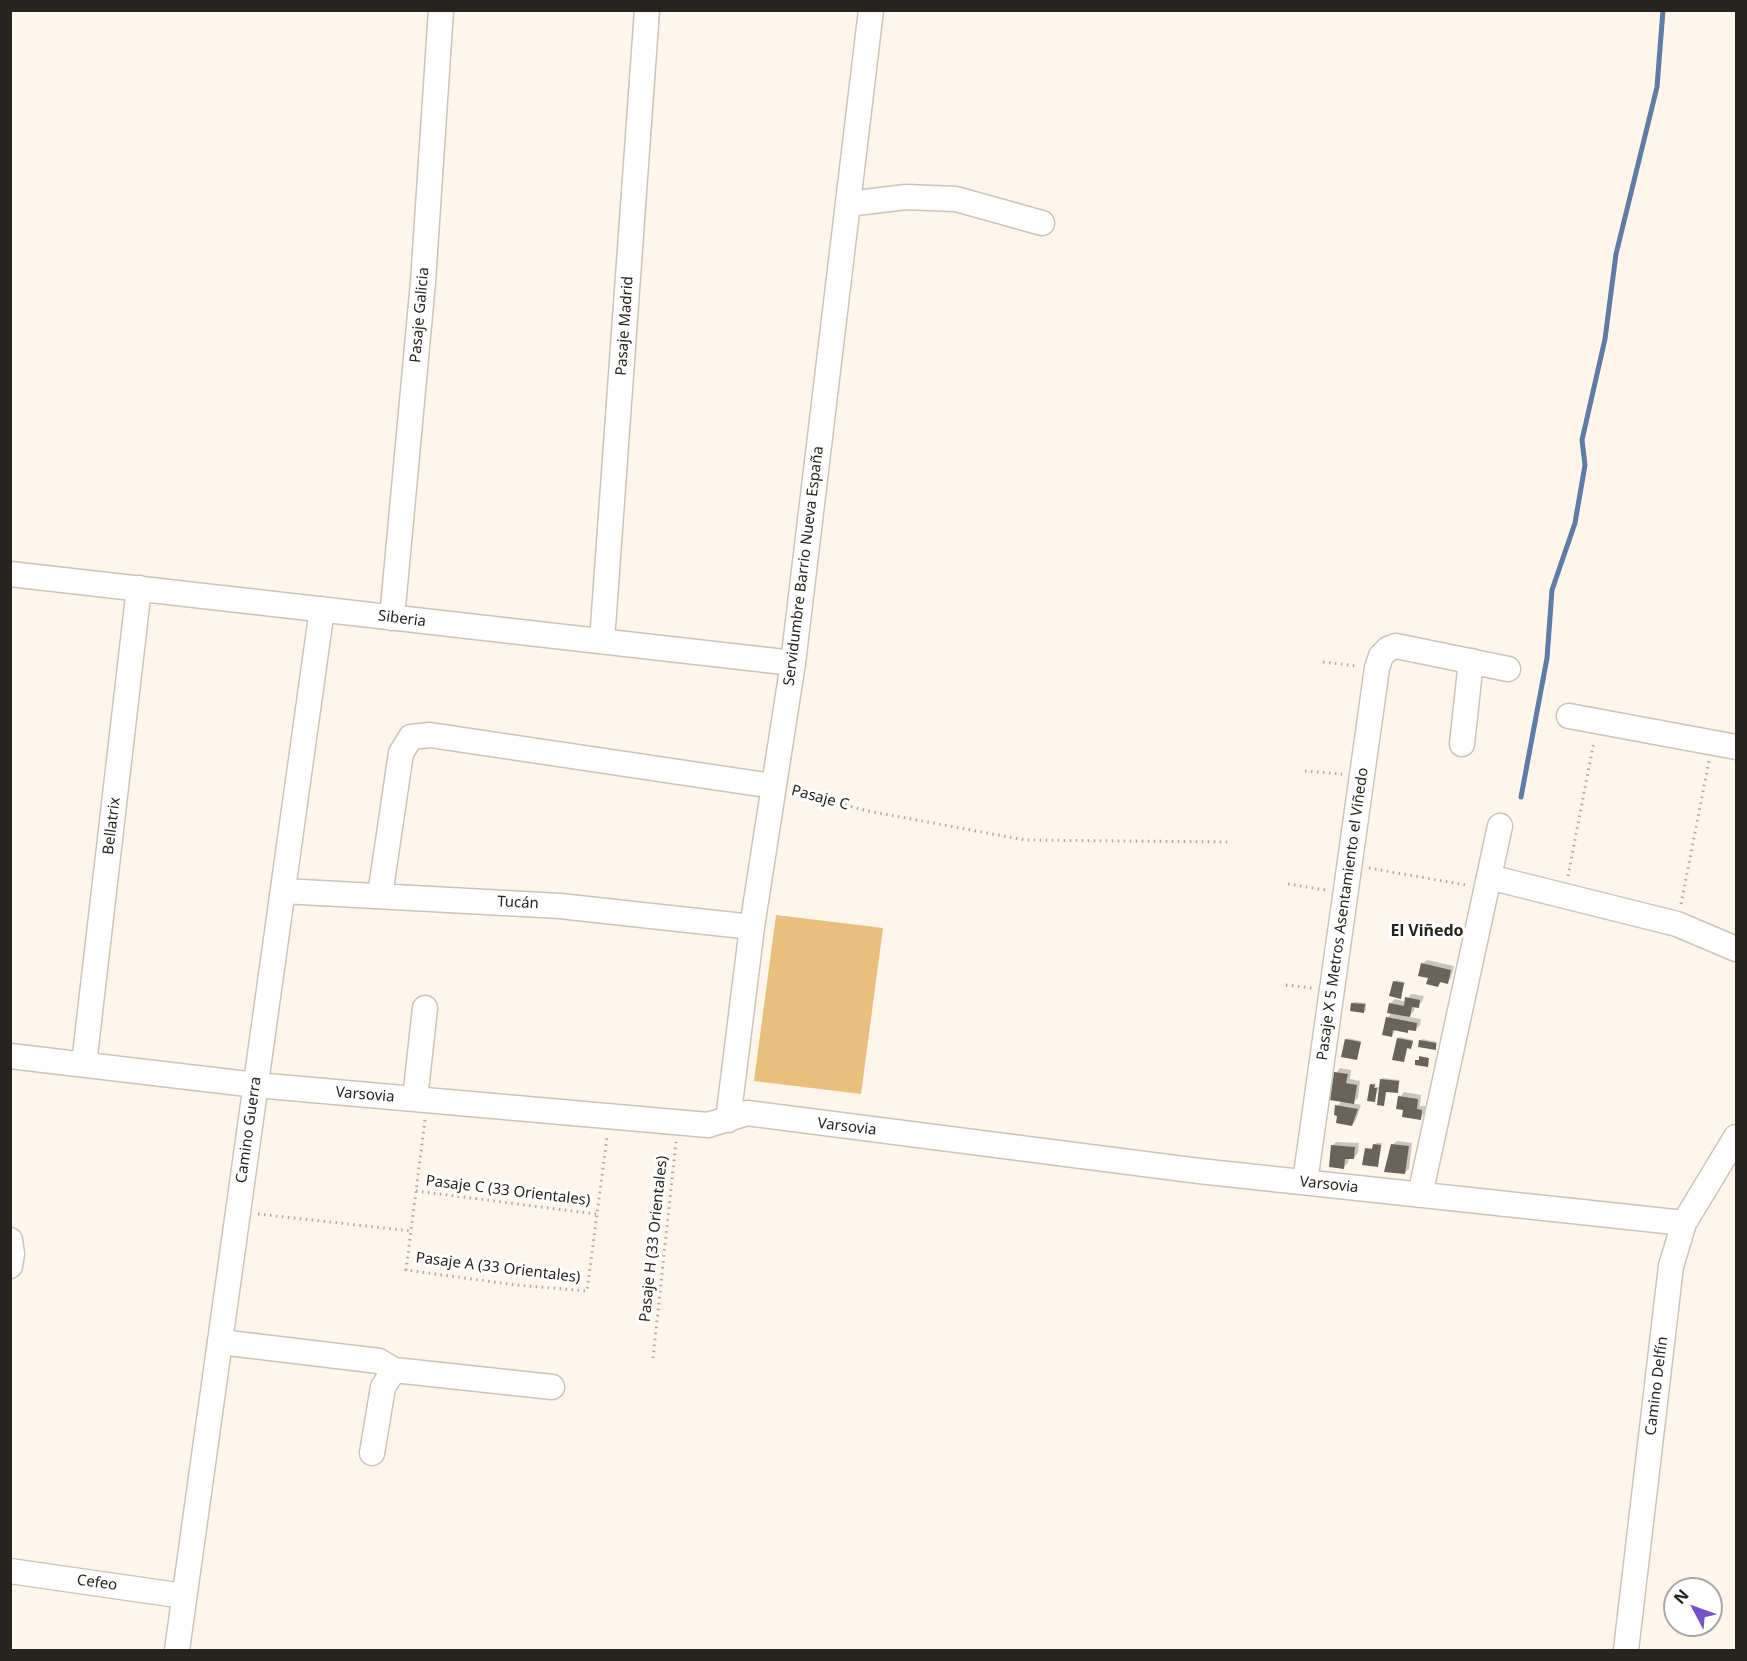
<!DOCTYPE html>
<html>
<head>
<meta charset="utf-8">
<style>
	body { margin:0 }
	#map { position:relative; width:1747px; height:1661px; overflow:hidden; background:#fef6ea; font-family:"Noto Sans",sans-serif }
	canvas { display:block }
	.frame { position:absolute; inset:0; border:12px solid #272420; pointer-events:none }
	.north { position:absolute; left:1663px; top:1577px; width:60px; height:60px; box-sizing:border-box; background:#fff; border:2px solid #a9a7a6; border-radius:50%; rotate:311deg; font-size:16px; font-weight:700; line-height:24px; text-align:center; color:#272420 }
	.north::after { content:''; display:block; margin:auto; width:21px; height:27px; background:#7652cb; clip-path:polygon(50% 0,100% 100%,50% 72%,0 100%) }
</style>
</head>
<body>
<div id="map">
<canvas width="1747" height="1661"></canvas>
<div class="frame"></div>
<div class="north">N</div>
</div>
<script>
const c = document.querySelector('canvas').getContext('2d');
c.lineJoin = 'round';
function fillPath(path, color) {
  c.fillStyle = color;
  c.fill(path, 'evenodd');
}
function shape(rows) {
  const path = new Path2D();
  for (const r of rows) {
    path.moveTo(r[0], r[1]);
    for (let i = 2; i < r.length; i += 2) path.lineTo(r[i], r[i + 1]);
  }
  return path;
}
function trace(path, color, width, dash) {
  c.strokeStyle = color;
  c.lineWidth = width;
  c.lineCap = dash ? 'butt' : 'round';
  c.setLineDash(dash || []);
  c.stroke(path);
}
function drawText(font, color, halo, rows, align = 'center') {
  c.font = font + ' "Noto Sans",sans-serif';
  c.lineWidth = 6;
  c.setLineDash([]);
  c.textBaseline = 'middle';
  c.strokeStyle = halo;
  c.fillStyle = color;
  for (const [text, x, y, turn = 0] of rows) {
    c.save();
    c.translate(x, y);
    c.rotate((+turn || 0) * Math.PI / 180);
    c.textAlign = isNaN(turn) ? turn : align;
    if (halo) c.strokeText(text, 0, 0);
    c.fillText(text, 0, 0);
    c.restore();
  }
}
const green = shape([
	[776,915,883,928,861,1094,754,1081]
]);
const shadow = shape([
	[1427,960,1454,966,1451,978,1447,982,1442,981,1438,986,1423,964],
	[1396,980,1405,982,1400,997,1395,981],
	[1411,994,1424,996,1422,1002,1418,1006,1415,1006,1414,1011,1409,1017,1421,1019,1420,1025,1415,1030,1410,1029,1407,1031,1396,1029,1392,1036,1387,1018,1393,1012,1390,1004,1395,999,1406,1002],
	[1354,1002,1366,1003,1366,1010,1364,1011,1352,1004],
	[1400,1037,1413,1040,1412,1046,1408,1047,1404,1061,1398,1039],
	[1348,1038,1361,1041,1357,1058,1346,1040],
	[1422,1039,1437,1042,1437,1046,1435,1048,1420,1041],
	[1340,1068,1351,1070,1350,1079,1360,1081,1358,1098,1352,1103,1361,1105,1356,1120,1352,1125,1337,1106,1342,1101,1336,1073],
	[1383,1078,1400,1080,1397,1091,1386,1090,1383,1104,1380,1089,1378,1089,1374,1101,1371,1084,1376,1083,1375,1087,1380,1087],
	[1404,1092,1421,1095,1420,1106,1426,1106,1424,1114,1420,1119,1400,1097],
	[1397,1141,1412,1143,1409,1169,1404,1173,1392,1145],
	[1336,1142,1359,1143,1358,1153,1354,1158,1349,1158,1348,1163,1344,1167,1332,1146],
	[1376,1143,1382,1143,1378,1165,1366,1149,1374,1148]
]);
const stream = shape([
	[1521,797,1547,658,1552,590,1575,523,1585,465,1582,440,1605,339,1616,254,1657,87,1663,10]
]);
const building = shape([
	[1421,963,1451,970,1448,984,1440,982,1438,987,1426,984,1428,978,1418,976],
	[1393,981,1404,983,1401,999,1389,996],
	[1405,997,1420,1000,1419,1008,1412,1007,1410,1017,1387,1013,1389,1003,1404,1006],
	[1351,1003,1365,1004,1364,1013,1350,1011],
	[1386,1017,1417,1023,1416,1031,1408,1030,1408,1033,1393,1030,1392,1037,1382,1035],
	[1397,1038,1413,1041,1411,1049,1407,1048,1404,1062,1392,1060],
	[1345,1039,1361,1042,1357,1060,1341,1057],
	[1419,1040,1436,1043,1436,1050,1418,1047],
	[1419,1056,1429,1058,1428,1067,1415,1065,1415,1060,1419,1060],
	[1334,1072,1348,1074,1346,1083,1357,1085,1354,1104,1330,1100],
	[1380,1079,1399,1081,1398,1093,1386,1092,1384,1106,1377,1105],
	[1370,1084,1375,1085,1374,1088,1377,1088,1375,1102,1367,1101],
	[1398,1096,1418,1099,1417,1109,1422,1110,1421,1120,1402,1117,1403,1110,1396,1109],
	[1335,1105,1358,1109,1352,1126,1336,1123,1337,1116,1334,1115],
	[1373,1144,1381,1145,1378,1167,1362,1165,1365,1148,1372,1149],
	[1391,1144,1409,1146,1405,1174,1384,1172],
	[1331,1145,1355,1147,1354,1159,1345,1159,1344,1169,1329,1167]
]);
const path = shape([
	[1323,662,1357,666],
	[1305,771,1342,774],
	[793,791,868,811,1025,840,1229,842],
	[1369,868,1466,885],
	[1568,876,1594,741],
	[1288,884,1326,890],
	[1681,904,1709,761],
	[1286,985,1312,988],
	[425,1120,406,1270,516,1285,587,1291,607,1137],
	[416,1191,596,1214],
	[258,1214,411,1231],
	[653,1358,676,1142]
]);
const minor = shape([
	[848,204,906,197,956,199,1042,223],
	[10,574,793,663],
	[392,618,423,282,441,10],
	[602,641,647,10],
	[1569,716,1736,747],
	[1462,744,1471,661],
	[1489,877,1677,924,1736,949],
	[283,891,560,906,752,927],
	[380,895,401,753,411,737,430,735,773,786],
	[10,1056,256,1085,708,1125,747,1113,1199,1171,1684,1223],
	[84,1064,139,588],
	[415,1099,425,1008],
	[728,1120,752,927,793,663,871,10],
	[1305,1182,1377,668,1381,656,1388,649,1396,646,1508,669],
	[1420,1195,1500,826],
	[10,1240,12,1254,10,1266],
	[220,1342,379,1361,394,1370,552,1387],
	[372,1453,383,1387,394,1370],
	[10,1571,184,1596],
	[177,1650,322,609],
	[1626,1650,1671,1266,1684,1223,1736,1137]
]);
const streetNames = [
	["Pasaje Galicia",420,315,-85],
	["Pasaje Madrid",625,326,-86],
	["Servidumbre Barrio Nueva España",804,566,-83],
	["Siberia",402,619,7],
	["Pasaje C",820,798,15],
	["Bellatrix",112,826,-83],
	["Tucán",518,903,3],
	["Pasaje X 5 Metros Asentamiento el Viñedo",1343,914,-82],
	["Varsovia",365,1095,5],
	["Varsovia",847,1127,7],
	["Camino Guerra",249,1130,-82],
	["Varsovia",1329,1185,6],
	["Pasaje C (33 Orientales)",508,1191,7],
	["Pasaje H (33 Orientales)",654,1239,-84],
	["Pasaje A (33 Orientales)",498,1268,7],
	["Camino Delfín",1657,1386,-83],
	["Cefeo",97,1583,8]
];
const neighbourhoodNames = [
	["El Viñedo",1427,931]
];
fillPath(green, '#e9bf7e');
fillPath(shadow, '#0003');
trace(stream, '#5e7ca6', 5);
fillPath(building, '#6a6359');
trace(minor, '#ccc4b9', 27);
trace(path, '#b0a9a0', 3, [1.5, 4.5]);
trace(minor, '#fff', 24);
drawText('15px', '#272420', '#fff', streetNames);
drawText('bold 16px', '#272420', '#fff', neighbourhoodNames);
</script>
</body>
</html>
